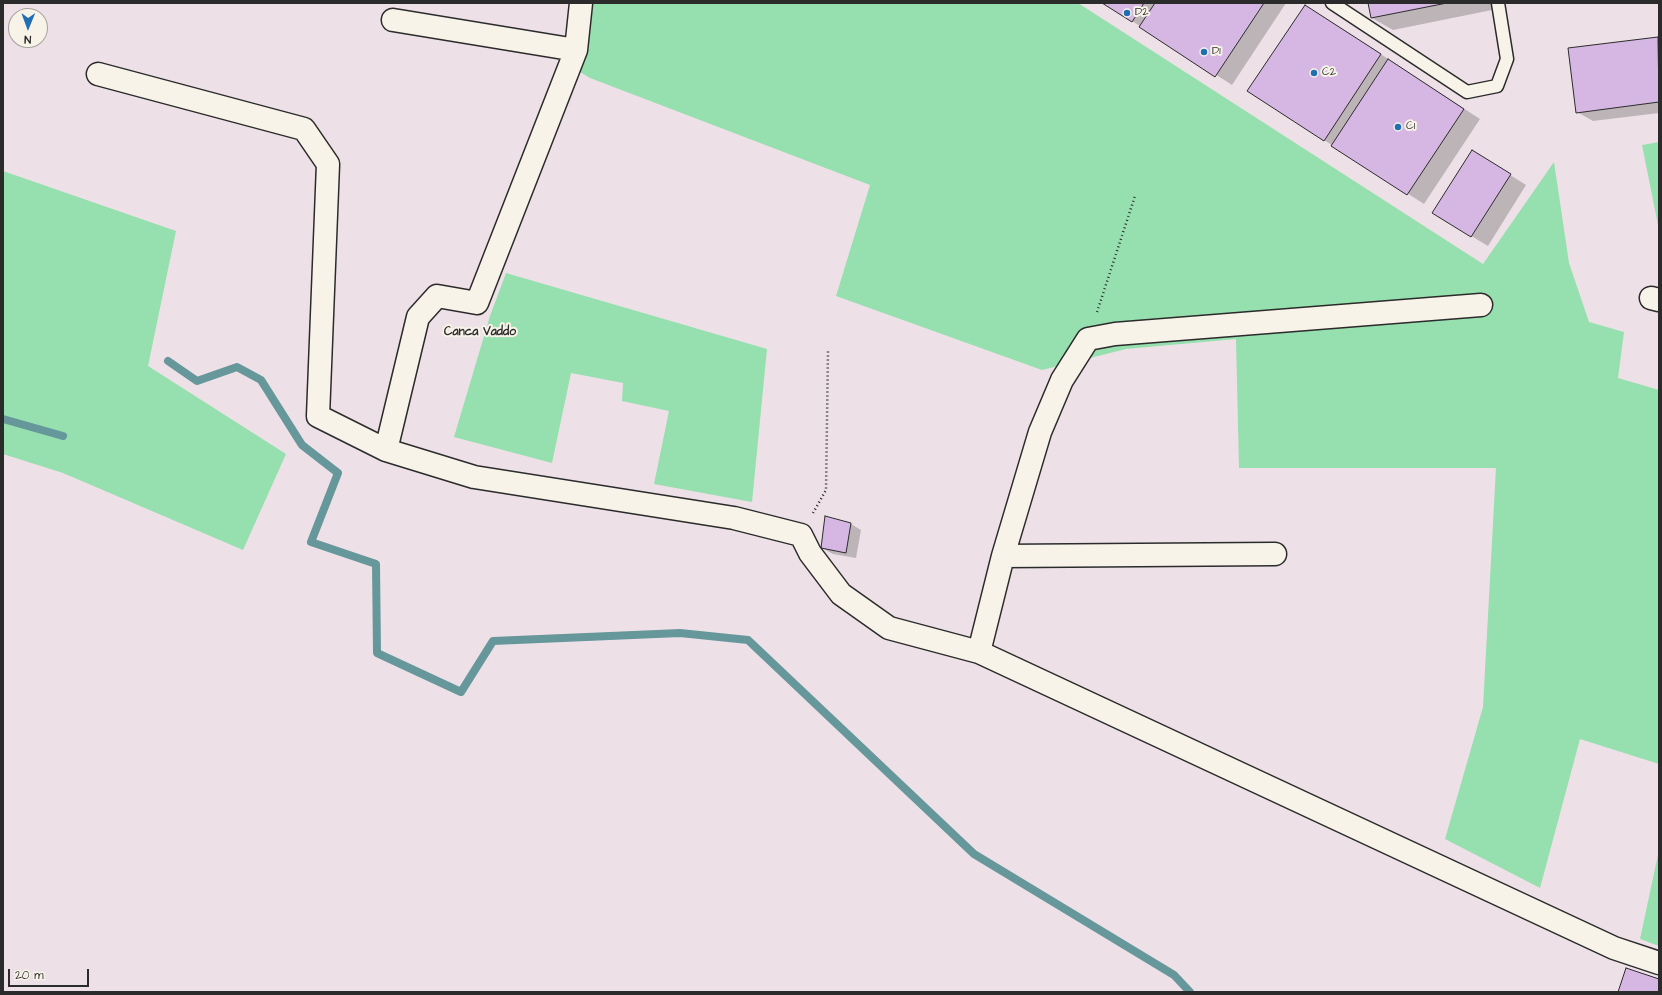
<!DOCTYPE html>
<html>
<head>
<meta charset="utf-8">
<style>
	body { margin:0 }
	#map { position:relative; width:1662px; height:995px; overflow:hidden; background:#ede1e7; font-family:"Architects Daughter",sans-serif }
	canvas { display:block }
	.frame { position:absolute; inset:0; border:4px solid #2b2b2b; pointer-events:none }
	.north { position:absolute; left:8px; top:8px; width:40px; height:40px; box-sizing:border-box; background:#f7f3e8; border:1px solid #a5a39c; border-radius:50%; rotate:181deg; font-size:11px; font-weight:700; line-height:16px; text-align:center; color:#2b2b2b }
	.north::after { content:''; display:block; margin:auto; width:14px; height:18px; background:#1f6fb2; clip-path:polygon(50% 0,100% 100%,50% 72%,0 100%) }
	.scale { position:absolute; left:8px; top:969px; width:81px; height:18px; box-sizing:border-box; border:2px solid #2b2b2b; border-top:0; padding-left:5px; font-size:12px; line-height:14px; white-space:nowrap; color:#2b2b2b; -webkit-text-stroke:3px #f7f3e8; paint-order:stroke }
</style>
</head>
<body>
<div id="map">
<canvas width="1662" height="995"></canvas>
<div class="frame"></div>
<div class="north">N</div>
<div class="scale">20 m</div>
</div>
<script>
const c = document.querySelector('canvas').getContext('2d');
c.lineJoin = 'round';
function fillPath(path, color) {
  c.fillStyle = color;
  c.fill(path, 'evenodd');
}
function shape(rows) {
  const path = new Path2D();
  for (const r of rows) {
    path.moveTo(r[0], r[1]);
    for (let i = 2; i < r.length; i += 2) path.lineTo(r[i], r[i + 1]);
  }
  return path;
}
function trace(path, color, width, dash) {
  c.strokeStyle = color;
  c.lineWidth = width;
  c.lineCap = dash ? 'butt' : 'round';
  c.setLineDash(dash || []);
  c.stroke(path);
}
function drawText(font, color, halo, rows, align = 'center') {
  c.font = font + ' "Architects Daughter",sans-serif';
  c.lineWidth = 4;
  c.setLineDash([]);
  c.textBaseline = 'middle';
  c.strokeStyle = halo;
  c.fillStyle = color;
  for (const [text, x, y, turn = 0] of rows) {
    c.save();
    c.translate(x, y);
    c.rotate((+turn || 0) * Math.PI / 180);
    c.textAlign = isNaN(turn) ? turn : align;
    if (halo) c.strokeText(text, 0, 0);
    c.fillText(text, 0, 0);
    c.restore();
  }
}
const green = shape([
	[587,3,1078,3,1483,264,1554,162,1569,263,1589,322,1624,332,1618,378,1659,390,1659,764,1580,739,1540,888,1445,839,1483,707,1496,468,1239,468,1236,339,1126,349,1042,370,836,296,870,185,590,78,570,66],
	[1659,142,1659,230,1642,145],
	[3,171,176,231,148,366,286,454,243,550,63,473,3,454],
	[506,273,767,349,752,502,654,484,669,411,622,401,623,383,571,373,552,463,454,437,490,316],
	[1659,850,1659,946,1640,939]
]);
const shadow = shape([
	[1104,3,1286,3,1232,85],
	[1369,3,1496,3,1497,9,1393,30,1372,18],
	[1321,15,1480,119,1424,204,1324,140],
	[1659,39,1659,113,1593,121,1577,112,1569,49],
	[1488,161,1526,185,1488,246,1433,213],
	[851,524,861,530,856,558,833,554,822,548]
]);
const stream = shape([
	[168,361,197,381,237,367,261,380,302,445,338,473,311,542,376,564,377,653,461,692,493,641,680,633,748,640,974,854,1174,975,1190,992],
	[3,419,63,436]
]);
const building = shape([
	[1102,3,1144,3,1132,22,1102,3],
	[1155,3,1264,3,1215,77,1139,27,1155,3],
	[1368,3,1447,3,1371,18,1368,3],
	[1305,5,1381,54,1324,141,1247,91,1305,5],
	[1658,37,1659,102,1576,113,1568,48,1658,37],
	[1388,59,1464,109,1407,195,1331,146,1388,59],
	[1472,150,1511,174,1471,237,1432,213,1472,150],
	[825,516,851,523,846,553,821,548,825,516],
	[1626,968,1659,979,1659,992,1618,992,1626,968]
]);
const path = shape([
	[1097,312,1135,196],
	[813,513,826,490,828,351]
]);
const lane = shape([
	[1332,3,1467,92,1497,86,1507,59,1498,3]
]);
const street = shape([
	[393,20,576,50],
	[98,74,304,129,328,164,318,416,386,450,474,477,734,518,801,535,810,553,841,594,889,628,979,652,1614,948,1659,963],
	[1651,298,1659,300],
	[386,450,418,317,437,296,477,303,576,50,581,3],
	[1003,556,1275,554],
	[979,652,1003,556,1040,432,1062,380,1088,339,1115,334,1481,305]
]);
const markers = [
	[1127,13,4,"#1f6fb2"],
	[1204,52,4,"#1f6fb2"],
	[1314,73,4,"#1f6fb2"],
	[1398,127,4,"#1f6fb2"]
];
const poiNames = [
	["D2",1135,13],
	["D1",1212,52],
	["C2",1322,73],
	["C1",1406,127]
];
const neighbourhoodNames = [
	["Canca Vaddo",480,332]
];
fillPath(green, '#96dfae');
fillPath(shadow, '#0003');
trace(stream, '#66979b', 8);
fillPath(building, '#d6b7e4');
trace(building, '#2b2b2b', 1);
trace(lane, '#2b2b2b', 15);
trace(street, '#2b2b2b', 25);
trace(path, '#2b2b2b', 2.5, [1, 3]);
trace(lane, '#f7f3e8', 12);
trace(street, '#f7f3e8', 22);
for (const [x, y, r, color] of markers) {
  const dot = new Path2D();
  dot.arc(x, y, r, 0, 2 * Math.PI);
  c.fillStyle = color;
  c.fill(dot);
  trace(dot, '#f7f3e8', 1.5);
}
drawText('11px', '#2b2b2b', '#f7f3e8', poiNames, 'left');
drawText('bold 12px', '#2b2b2b', '#f7f3e8', neighbourhoodNames);
</script>
</body>
</html>
